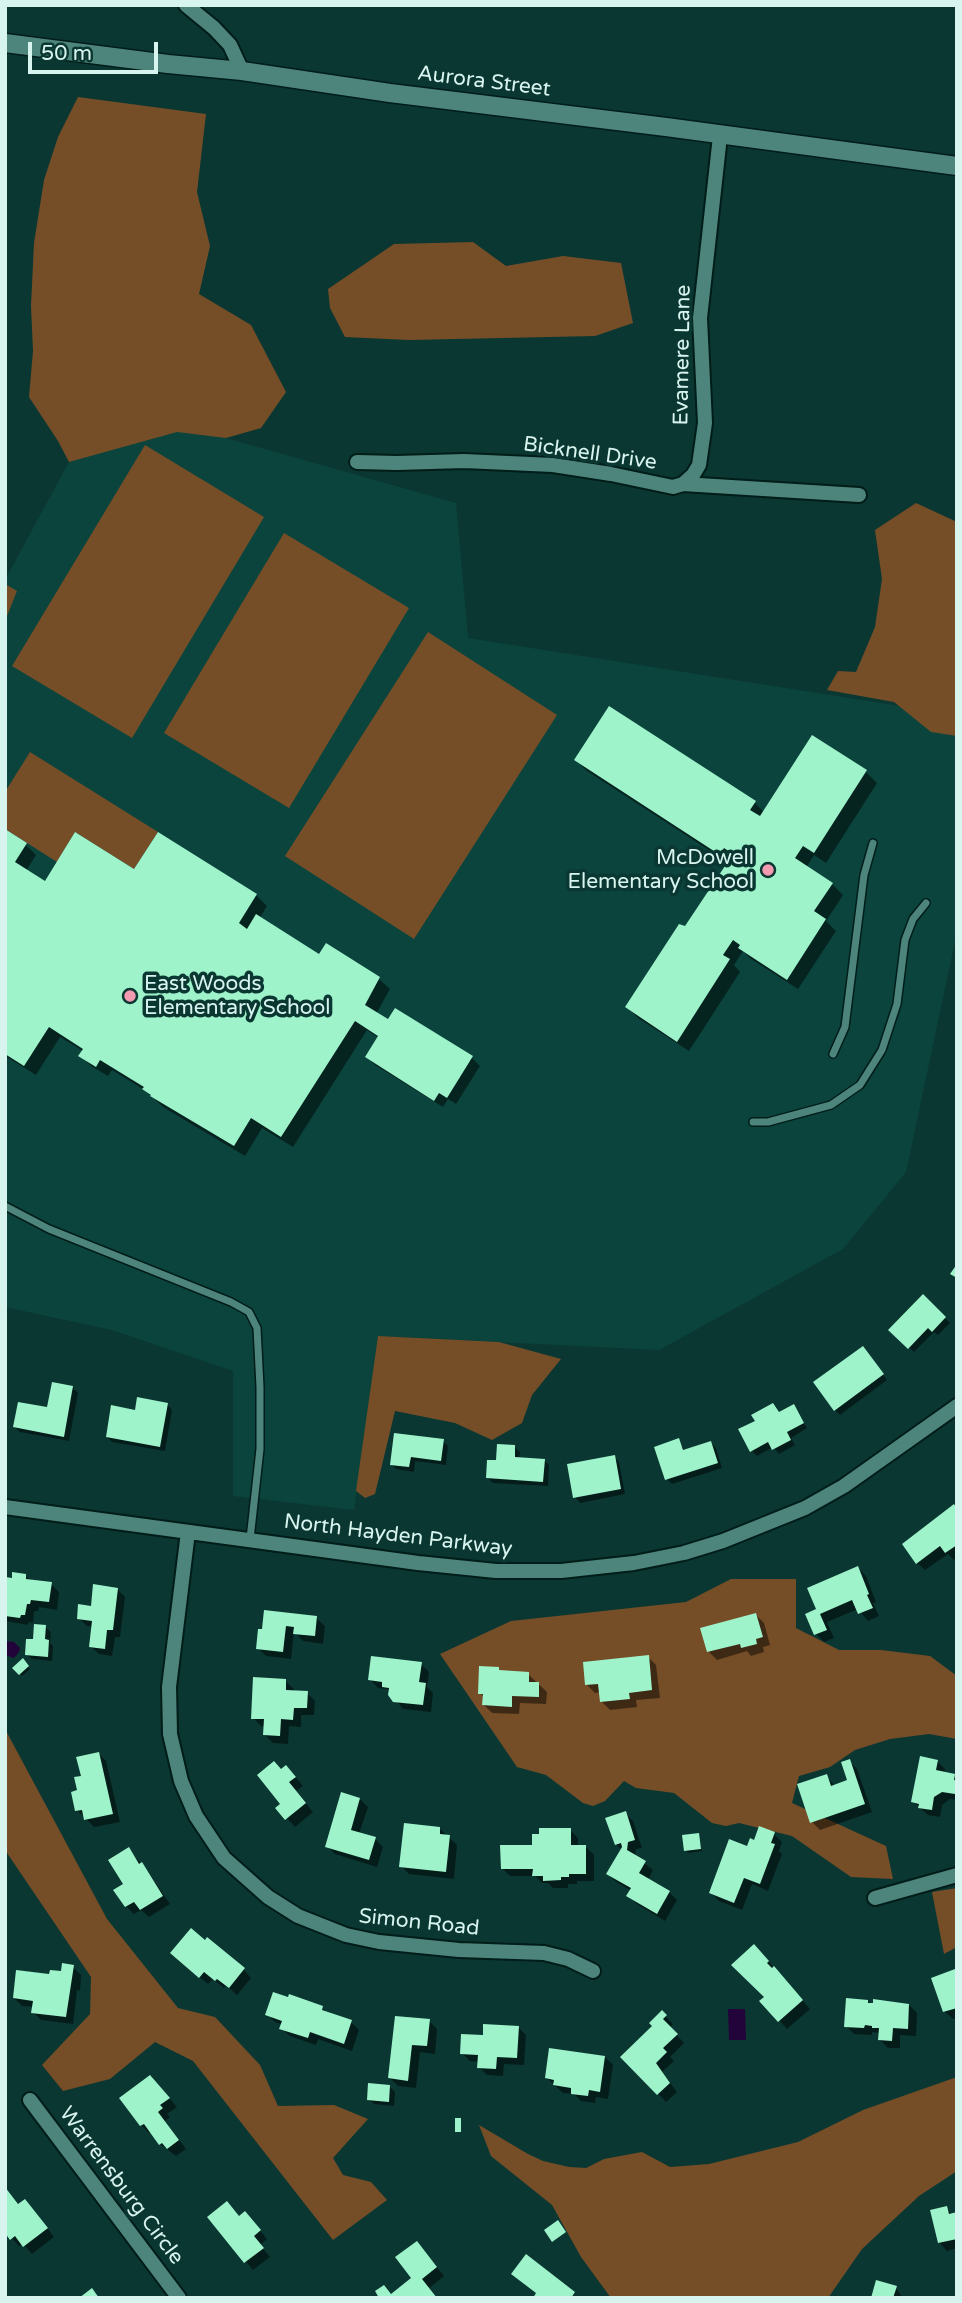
<!DOCTYPE html>
<html>
<head>
<meta charset="utf-8">
<style>
	body { margin:0 }
	#map { position:relative; width:962px; height:2303px; overflow:hidden; background:#0b3732; font-family:"Varela Round",sans-serif }
	canvas { display:block }
	.frame { position:absolute; inset:0; border:7px solid #d8f4ef; pointer-events:none }
	.scale { position:absolute; left:28px; top:42px; width:130px; height:32px; box-sizing:border-box; border:4px solid #d8f4ef; border-top:0; padding-left:9px; font-size:21px; line-height:24px; white-space:nowrap; color:#d8f4ef; -webkit-text-stroke:5px #0b3732; paint-order:stroke }
</style>
</head>
<body>
<div id="map">
<canvas width="962" height="2303"></canvas>
<div class="frame"></div>
<div class="scale">50 m</div>
</div>
<script>
const c = document.querySelector('canvas').getContext('2d');
c.lineJoin = 'round';
function fillPath(path, color) {
  c.fillStyle = color;
  c.fill(path, 'evenodd');
}
function shape(rows) {
  const path = new Path2D();
  for (const r of rows) {
    path.moveTo(r[0], r[1]);
    for (let i = 2; i < r.length; i += 2) path.lineTo(r[i], r[i + 1]);
  }
  return path;
}
function trace(path, color, width, dash) {
  c.strokeStyle = color;
  c.lineWidth = width;
  c.lineCap = dash ? 'butt' : 'round';
  c.setLineDash(dash || []);
  c.stroke(path);
}
function drawText(font, color, halo, rows, align = 'center') {
  c.font = font + ' "Varela Round",sans-serif';
  c.lineWidth = 7;
  c.setLineDash([]);
  c.textBaseline = 'middle';
  c.strokeStyle = halo;
  c.fillStyle = color;
  for (const [text, x, y, turn = 0] of rows) {
    c.save();
    c.translate(x, y);
    c.rotate((+turn || 0) * Math.PI / 180);
    c.textAlign = isNaN(turn) ? turn : align;
    if (halo) c.strokeText(text, 0, 0);
    c.fillText(text, 0, 0);
    c.restore();
  }
}
const built = shape([
	[176,424,456,503,468,638,957,715,957,932,906,1172,843,1249,659,1350,378,1336,354,1510,233,1496,233,1371,112,1330,5,1307,5,580,69,462]
]);
const green = shape([
	[78,97,206,114,197,192,210,246,199,294,251,325,286,392,261,428,226,438,177,432,69,462,58,441,29,397,33,351,31,306,34,243,44,180,58,137],
	[473,242,506,266,563,256,621,263,633,323,595,336,409,340,345,337,330,308,328,289,394,244],
	[145,445,264,517,132,738,12,666],
	[916,503,957,522,957,736,931,732,894,702,827,690,838,671,856,672,875,627,882,579,875,530],
	[284,533,409,608,289,808,164,733],
	[5,584,17,591,5,621],
	[428,632,557,715,414,939,285,856],
	[30,752,158,832,134,869,75,832,57,862,5,829,5,792],
	[378,1336,499,1342,561,1359,532,1395,522,1423,492,1440,455,1423,395,1411,375,1494,365,1498,356,1491],
	[731,1579,796,1579,796,1628,839,1650,881,1650,930,1656,957,1676,957,1739,929,1734,890,1739,855,1750,830,1767,799,1776,792,1803,886,1846,893,1879,851,1877,792,1836,739,1823,726,1826,712,1823,674,1793,636,1788,624,1781,605,1801,593,1806,583,1803,546,1775,517,1767,440,1654,511,1621,686,1602],
	[5,1729,107,1919,178,2008,215,2017,260,2065,278,2106,334,2105,368,2119,333,2158,343,2175,371,2182,387,2200,333,2240,193,2061,155,2042,110,2079,63,2091,42,2065,90,2014,91,1977,5,1850],
	[957,1888,957,1947,944,1954,932,1892],
	[957,2077,957,2171,919,2196,862,2249,828,2298,611,2298,581,2257,552,2205,491,2156,479,2125,528,2154,543,2161,569,2167,586,2168,604,2159,642,2152,670,2167,709,2164,798,2142,863,2110]
]);
const water = shape([
	[5,1641,14,1642,20,1648,19,1652,14,1658,5,1655],
	[728,2009,745,2009,746,2040,729,2040]
]);
const shadow = shape([
	[813,737,866,772,877,783,826,863,814,855,806,868,832,884,843,895,826,921,836,931,798,989,751,959,743,951,734,965,740,972,689,1051,638,1018,627,1007,685,928,729,863,587,771,576,760,754,802,764,812],
	[5,831,25,844,36,855,26,871,46,883,135,871,158,834,256,895,267,906,259,919,320,956,379,979,390,989,376,1014,472,1058,480,1066,456,1104,448,1099,443,1107,375,1065,367,1057,379,1038,367,1030,293,1147,262,1128,245,1156,163,1107,146,1091,112,1070,108,1076,91,1066,81,1056,83,1051,60,1037,36,1075,5,1056],
	[923,1297,950,1323,938,1335,934,1332,914,1352,891,1330],
	[868,1353,887,1380,840,1415,835,1410],
	[73,1388,78,1393,69,1441,20,1432,15,1427,48,1409],
	[167,1404,172,1410,165,1451,112,1442,107,1437,136,1412],
	[773,1405,780,1414,793,1406,807,1428,791,1438,795,1445,779,1454,773,1447,757,1456,752,1451,757,1421],
	[678,1440,685,1451,711,1443,716,1448,722,1468,672,1484,667,1479],
	[443,1441,448,1446,446,1465,415,1461,414,1472,396,1469,391,1464],
	[514,1447,520,1452,519,1459,544,1460,549,1465,548,1486,493,1483,488,1478,498,1462],
	[614,1457,619,1462,625,1494,580,1503,575,1497],
	[957,1510,957,1558,954,1560,948,1554,925,1570,917,1563],
	[858,1568,866,1576,876,1602,873,1603,879,1616,868,1621,858,1609,827,1622,834,1638,824,1642,816,1634,818,1610],
	[25,1575,32,1582,51,1584,59,1592,57,1610,39,1607,38,1611,34,1611,33,1623,28,1622,28,1625,5,1621,5,1579,13,1580],
	[117,1589,125,1597,120,1637,115,1637,112,1656,99,1654,90,1646,93,1627,87,1626,79,1618],
	[756,1615,764,1623,770,1645,763,1647,764,1652,751,1656,747,1651,717,1660,709,1652],
	[316,1618,325,1626,323,1644,303,1641,294,1632,291,1659,266,1656,258,1648,259,1630],
	[45,1627,51,1632,50,1643,53,1646,52,1661,32,1659,26,1654],
	[648,1657,656,1665,660,1698,636,1700,637,1707,610,1710,602,1702,601,1692,595,1693,587,1685],
	[23,1661,30,1669,22,1676,15,1668],
	[421,1664,429,1672,427,1687,433,1693,431,1712,403,1709,387,1689,378,1688,370,1679],
	[498,1669,502,1672,528,1674,547,1692,546,1704,520,1703,519,1714,492,1713,484,1705,485,1698,480,1693],
	[285,1681,294,1689,293,1692,307,1693,315,1701,314,1715,301,1715,301,1727,289,1726,288,1744,273,1743,265,1735,265,1727,261,1726,253,1718],
	[98,1753,106,1761,120,1822,94,1827,77,1810,83,1777],
	[849,1761,857,1769,872,1812,820,1830,812,1822,826,1776,835,1786,850,1781],
	[937,1761,945,1769,944,1774,957,1778,957,1800,950,1799,942,1805,940,1817,928,1815,913,1802],
	[282,1770,294,1775,303,1786,296,1791,313,1812,295,1827,278,1808,282,1804],
	[360,1799,368,1807,359,1834,375,1839,383,1847,377,1867,335,1854,327,1846],
	[625,1813,633,1821,642,1848,636,1849,635,1856,653,1870,648,1880,669,1892,677,1900,665,1921,637,1904,629,1896,632,1891,616,1882,608,1874,622,1850,616,1844],
	[440,1829,457,1845,454,1879,409,1874,401,1866],
	[570,1830,578,1838,578,1847,586,1847,594,1855,594,1881,577,1881,577,1884,568,1884,568,1888,553,1888,548,1883,542,1883,535,1876,510,1876,502,1868,533,1847],
	[774,1834,782,1842,779,1851,782,1854,768,1891,752,1884,742,1910,719,1901,711,1893,748,1848],
	[698,1835,702,1851,688,1853,686,1851],
	[128,1849,149,1873,170,1904,149,1917,141,1910,134,1914,126,1906],
	[762,1954,810,2009,787,2029,762,2001,766,1997],
	[180,1961,244,1970,251,1978,237,1995,226,1985,224,1988,213,1979,208,1984],
	[73,1967,81,1975,80,1991,77,1990,73,2024,41,2020,33,2012,34,2007,22,2006,14,1998,51,1976,63,1973],
	[955,1971,957,1973,957,2018,953,2019,944,2011],
	[868,2001,871,2004,909,2005,917,2013,916,2036,900,2035,900,2048,888,2048,880,2040,879,2033,872,2032,872,2035,854,2034,846,2026],
	[322,2008,329,2014,351,2022,359,2030,352,2051,318,2039,316,2045,290,2036,281,2028,283,2025,275,2022,267,2014],
	[662,2013,673,2024,670,2028,684,2043,670,2057,674,2061,662,2072,677,2092,666,2102,623,2057,655,2027],
	[396,2018,429,2021,437,2029,435,2054,420,2052,416,2088,398,2086,390,2078],
	[518,2027,526,2035,524,2065,504,2064,503,2076,487,2075,479,2067,480,2062,470,2061,462,2053,485,2037],
	[605,2057,613,2065,608,2099,596,2097,595,2103,581,2101,574,2094,563,2093,547,2078],
	[158,2085,177,2107,167,2114,170,2117,165,2121,186,2149,176,2156,160,2144,152,2131,149,2133,141,2125],
	[390,2087,395,2092,394,2106,374,2104,369,2099],
	[5,2187,19,2205,33,2209,54,2237,32,2254,23,2244,19,2246,9,2235,5,2235],
	[946,2208,953,2215,957,2214,957,2248,947,2251,939,2242],
	[209,2217,240,2218,253,2222,267,2239,260,2245,270,2257,253,2270],
	[424,2251,444,2276,429,2288,437,2298,382,2298,392,2296,414,2278],
	[896,2288,903,2298,873,2298]
]);
const building = shape([
	[609,706,756,801,750,810,760,816,812,735,867,770,814,853,803,846,795,858,833,883,814,911,826,919,787,980,738,948,740,945,733,940,723,955,730,959,677,1042,625,1007,679,924,685,926,733,854,724,848,720,855,574,760],
	[5,829,27,843,15,862,45,881,75,832,134,869,158,832,257,894,239,923,247,929,256,914,319,954,326,943,380,977,365,1005,388,1019,395,1008,473,1056,447,1098,439,1093,434,1101,365,1057,378,1036,355,1021,281,1137,251,1118,234,1146,150,1096,151,1095,142,1089,144,1087,100,1060,96,1067,78,1056,83,1049,49,1027,24,1066,5,1054],
	[957,1264,957,1278,950,1274],
	[923,1294,946,1317,932,1332,928,1328,908,1349,888,1330],
	[863,1346,884,1374,834,1411,813,1382],
	[52,1382,73,1386,64,1437,13,1427,18,1402,47,1407],
	[137,1397,168,1403,160,1447,106,1437,111,1405,135,1410],
	[773,1403,779,1412,794,1404,804,1423,787,1432,791,1440,772,1450,768,1442,750,1452,738,1429,755,1421,751,1415],
	[394,1433,444,1439,441,1461,411,1457,409,1467,390,1465],
	[679,1438,683,1450,711,1441,718,1463,665,1480,654,1447],
	[497,1444,515,1445,515,1457,545,1459,543,1482,486,1478,487,1460,496,1460],
	[615,1455,621,1489,573,1498,567,1464],
	[954,1504,957,1509,957,1545,945,1553,940,1546,916,1564,902,1544],
	[858,1566,869,1594,867,1595,873,1608,858,1614,852,1600,820,1614,827,1630,814,1635,805,1614,816,1609,807,1588],
	[12,1572,26,1574,26,1579,52,1582,49,1602,31,1600,30,1604,27,1604,25,1615,21,1615,20,1618,5,1616,5,1577,12,1578],
	[93,1584,118,1588,113,1630,107,1630,105,1649,89,1647,92,1621,77,1619,78,1604,91,1606],
	[264,1610,317,1616,315,1636,293,1634,294,1627,286,1626,283,1652,256,1649,258,1629,262,1629],
	[756,1613,763,1637,756,1639,757,1644,741,1648,740,1644,707,1652,700,1628],
	[34,1624,46,1625,45,1639,49,1640,48,1657,25,1655,26,1639,33,1639],
	[649,1655,652,1690,629,1693,630,1699,600,1702,598,1684,585,1685,583,1662],
	[371,1656,422,1662,419,1682,426,1683,423,1705,393,1702,388,1695,389,1688,382,1687,382,1682,368,1680],
	[23,1658,29,1666,19,1675,12,1668],
	[479,1666,499,1667,499,1670,529,1672,529,1682,539,1682,539,1697,512,1696,512,1707,482,1705,483,1694,478,1694],
	[253,1677,286,1679,286,1690,308,1691,307,1708,294,1708,293,1720,281,1719,280,1736,263,1735,264,1719,251,1719],
	[99,1752,113,1814,84,1820,82,1810,75,1811,71,1792,77,1790,74,1777,81,1776,76,1757],
	[920,1756,938,1760,936,1770,955,1774,954,1780,957,1781,955,1794,942,1792,934,1797,932,1810,918,1808,919,1804,911,1802],
	[850,1759,865,1804,810,1823,797,1784,827,1774,831,1786,847,1780,841,1762],
	[274,1761,281,1769,286,1765,296,1777,289,1782,306,1803,285,1820,275,1808,280,1804,257,1775],
	[341,1792,360,1798,351,1830,376,1837,369,1860,325,1847],
	[626,1811,635,1840,628,1842,627,1850,646,1861,639,1873,670,1891,657,1914,626,1896,631,1888,606,1874,622,1847,621,1843,615,1845,605,1818],
	[404,1823,440,1827,440,1834,450,1835,446,1872,399,1867],
	[759,1826,775,1832,771,1843,775,1844,760,1884,744,1878,734,1903,709,1893,729,1839,747,1846,750,1838,754,1840],
	[539,1828,571,1828,571,1845,586,1845,586,1874,569,1874,569,1877,561,1877,561,1880,543,1881,543,1876,532,1876,533,1869,501,1869,500,1845,532,1845,532,1834,539,1834],
	[699,1833,701,1849,684,1851,682,1835],
	[129,1847,139,1864,142,1862,163,1896,140,1910,134,1902,125,1907,113,1890,123,1884,108,1860],
	[191,1928,205,1940,207,1937,245,1968,229,1988,217,1979,215,1981,204,1972,199,1978,170,1953],
	[754,1944,769,1961,767,1963,772,1968,774,1966,803,2000,778,2022,759,2001,764,1997,731,1965],
	[62,1963,74,1965,66,2017,31,2013,33,2001,13,1998,16,1970,49,1974,50,1970,61,1971],
	[955,1969,957,2008,943,2012,931,1978],
	[273,1992,288,1997,289,1994,323,2006,322,2010,352,2020,344,2044,310,2032,308,2038,279,2029,282,2021,265,2015],
	[846,1998,868,2000,868,2003,873,2003,873,1999,909,2004,908,2029,893,2028,892,2041,878,2040,879,2028,872,2028,872,2026,865,2025,864,2028,844,2027],
	[662,2010,667,2015,663,2019,678,2034,663,2048,667,2052,656,2063,670,2083,657,2095,620,2057,652,2026,649,2023],
	[395,2016,430,2019,427,2046,412,2045,408,2081,388,2078],
	[483,2024,519,2026,517,2058,497,2057,496,2069,477,2068,478,2055,460,2054,461,2034,483,2035],
	[549,2048,605,2056,600,2092,589,2090,588,2096,571,2094,571,2088,553,2085,554,2080,545,2078],
	[150,2075,170,2098,160,2105,163,2108,158,2112,179,2140,167,2149,162,2143,159,2145,144,2124,140,2126,119,2098],
	[368,2083,390,2085,389,2102,367,2100],
	[455,2118,461,2118,461,2132,455,2132],
	[5,2187,18,2204,25,2199,48,2228,23,2247,15,2236,10,2240,5,2233],
	[227,2201,239,2216,245,2211,261,2230,254,2236,264,2248,244,2263,207,2217],
	[947,2206,949,2214,957,2212,957,2239,938,2243,930,2210],
	[558,2220,566,2232,552,2242,544,2230],
	[417,2241,437,2267,422,2279,437,2298,379,2298,375,2291,384,2285,391,2294,411,2278,395,2257],
	[526,2254,575,2292,571,2298,533,2298,536,2293,511,2274],
	[876,2280,897,2286,893,2298,871,2298],
	[92,2288,99,2298,79,2298]
]);
const service = shape([
	[833,1054,845,1027,864,875,873,843],
	[753,1122,768,1122,831,1105,860,1085,882,1050,897,1004,905,940,913,919,926,903],
	[5,1206,49,1229,231,1302,249,1312,257,1328,260,1387,260,1449,250,1539]
]);
const minor = shape([
	[186,5,214,28,230,45,242,71],
	[357,462,397,463,464,461,553,465,611,474,673,487,683,484,859,495],
	[683,484,693,475,699,465,705,423,700,318,720,136],
	[5,1507,418,1563,496,1571,561,1571,634,1563,684,1553,723,1541,805,1508,844,1486,957,1406],
	[188,1532,169,1687,170,1734,181,1781,196,1816,224,1858,268,1897,298,1916,346,1935,379,1942,459,1950,544,1953,568,1959,593,1971],
	[875,1898,957,1875],
	[30,2100,179,2298]
]);
const tertiary = shape([
	[5,43,168,64,242,71,390,93,666,127,957,166]
]);
const markers = [
	[768,870,7,"#f29ab0"],
	[130,996,7,"#f29ab0"]
];
const streetNames = [
	["Aurora Street",484,82,7],
	["Evamere Lane",683,355,-89],
	["Bicknell Drive",590,454,8],
	["North Hayden Parkway",398,1536,7],
	["Simon Road",419,1923,6],
	["Warrensburg Circle",121,2186,53]
];
const poiNames = [
	["McDowell",754,858],
	["Elementary School",754,882],
	["East Woods",144,984,"left"],
	["Elementary School",144,1008,"left"]
];
fillPath(built, '#0b443d');
fillPath(green, '#754e27');
fillPath(water, '#22043b');
fillPath(shadow, '#0007');
fillPath(building, '#9ff3cb');
trace(service, '#011d19', 10);
trace(minor, '#011d19', 18);
trace(tertiary, '#011d19', 21);
trace(service, '#4d857c', 7);
trace(minor, '#4d857c', 14);
trace(tertiary, '#4d857c', 18);
for (const [x, y, r, color] of markers) {
  const dot = new Path2D();
  dot.arc(x, y, r, 0, 2 * Math.PI);
  c.fillStyle = color;
  c.fill(dot);
  trace(dot, '#0b3732', 2.5);
}
drawText('21px', '#d8f4ef', '#0b3732', streetNames);
drawText('21px', '#d8f4ef', '#0b3732', poiNames, 'right');
</script>
</body>
</html>
